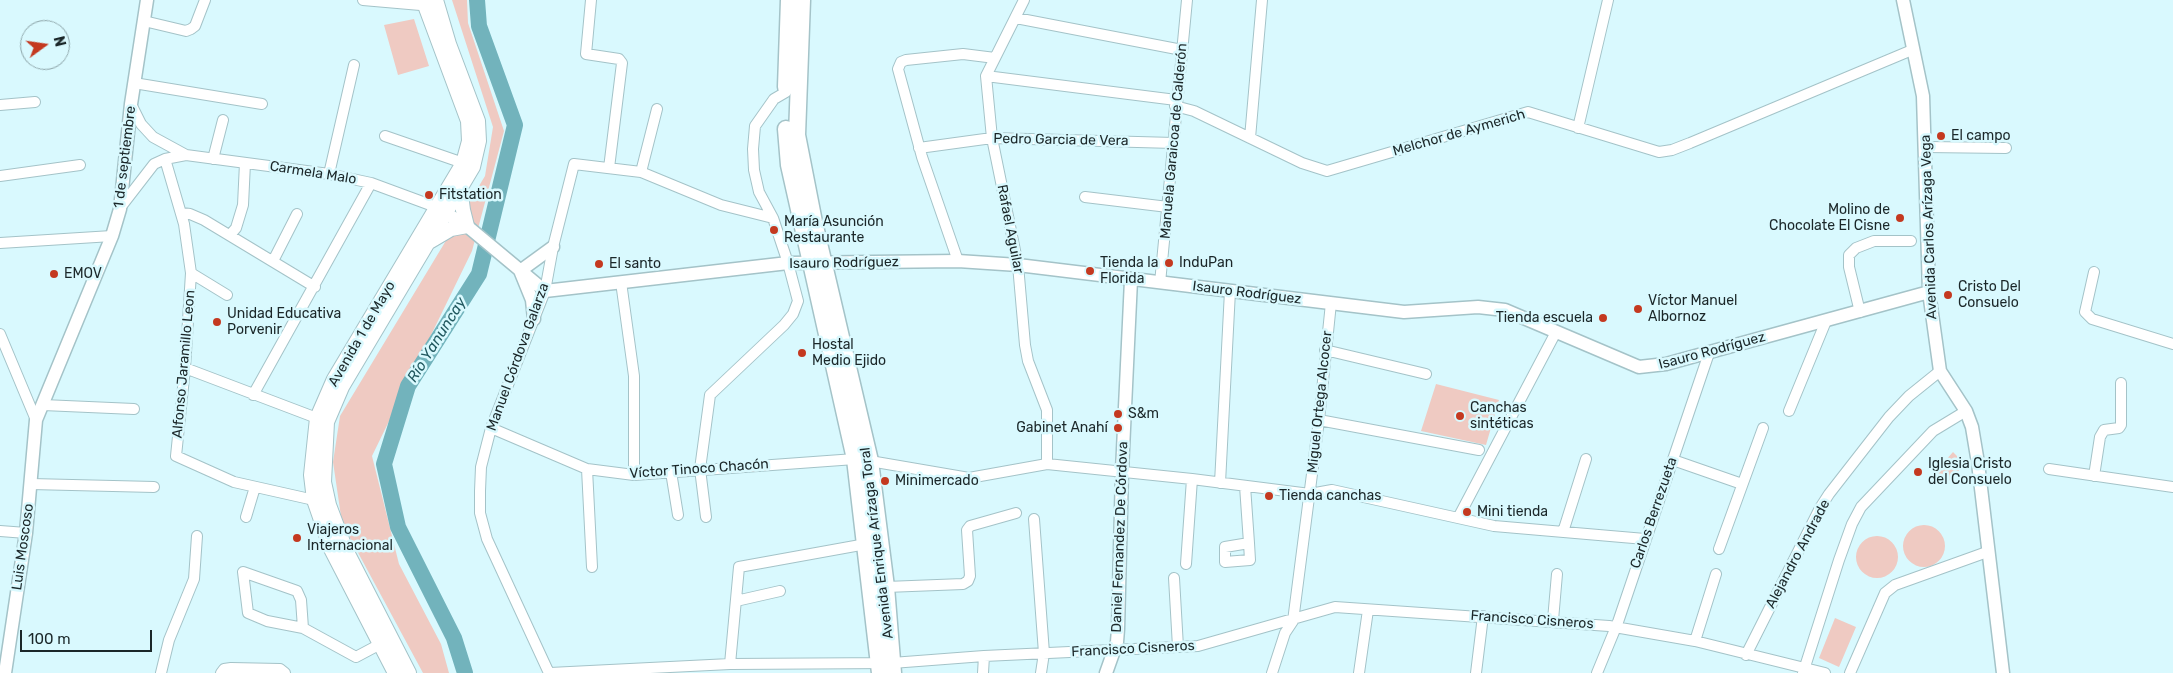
<!DOCTYPE html>
<html>
<head>
<meta charset="utf-8">
<style>
	body { margin:0 }
	#map { position:relative; width:2173px; height:673px; overflow:hidden; background:#d9f9fe; font-family:Rubik,sans-serif }
	canvas { display:block }
	.north { position:absolute; left:20px; top:20px; width:50px; height:50px; box-sizing:border-box; background:#d9f9fe; border:1px solid #8da5a9; border-radius:50%; rotate:76deg; font-size:14px; font-weight:700; line-height:20px; text-align:center; color:#1b2729 }
	.north::after { content:''; display:block; margin:auto; width:18px; height:22px; background:#c43920; clip-path:polygon(50% 0,100% 100%,50% 72%,0 100%) }
	.scale { position:absolute; left:20px; top:630px; width:132px; height:22px; box-sizing:border-box; border:2px solid #1b2729; border-top:0; padding-left:6px; font-size:15px; line-height:18px; white-space:nowrap; color:#1b2729; -webkit-text-stroke:4px #d9f9fe; paint-order:stroke }
</style>
</head>
<body>
<div id="map">
<canvas width="2173" height="673"></canvas>
<div class="north">N</div>
<div class="scale">100 m</div>
</div>
<script>
const c = document.querySelector('canvas').getContext('2d');
c.lineJoin = 'round';
function fillPath(path, color) {
  c.fillStyle = color;
  c.fill(path, 'evenodd');
}
function shape(rows) {
  const path = new Path2D();
  for (const r of rows) {
    if (r.length === 3) {
      path.moveTo(r[0] + r[2], r[1]);
      path.arc(r[0], r[1], r[2], 0, 2 * Math.PI);
      continue;
    }
    path.moveTo(r[0], r[1]);
    for (let i = 2; i < r.length; i += 2) path.lineTo(r[i], r[i + 1]);
  }
  return path;
}
function trace(path, color, width, dash) {
  c.strokeStyle = color;
  c.lineWidth = width;
  c.lineCap = dash ? 'butt' : 'round';
  c.setLineDash(dash || []);
  c.stroke(path);
}
function drawText(font, color, halo, rows, align = 'center') {
  c.font = font + ' Rubik,sans-serif';
  c.lineWidth = 5;
  c.setLineDash([]);
  c.textBaseline = 'middle';
  c.strokeStyle = halo;
  c.fillStyle = color;
  for (const [text, x, y, turn = 0] of rows) {
    c.save();
    c.translate(x, y);
    c.rotate((+turn || 0) * Math.PI / 180);
    c.textAlign = isNaN(turn) ? turn : align;
    if (halo) c.strokeText(text, 0, 0);
    c.fillText(text, 0, 0);
    c.restore();
  }
}
const green = shape([
	[452,0,467,0,468,23,504,131,472,251,372,456,399,564,441,644,449,673,423,673,342,523,333,462,340,416,485,176,493,127],
	[414,19,429,66,398,75,384,25],
	[1436,384,1499,400,1486,445,1421,431],
	[1953,452,1965,464,1948,482,1936,471],
	[1924,546,21],
	[1877,557,21],
	[1835,618,1856,627,1839,667,1819,658]
]);
const river = shape([
	[465,673,454,638,398,527,384,464,408,386,479,274,515,125,479,26,477,0]
]);
const minor = shape([
	[363,0,432,6],
	[591,0,586,54,619,59,622,63,609,168],
	[1024,0,986,76,992,138,1018,265,1025,345,1028,361,1047,410,1047,464],
	[1016,18,1182,50],
	[144,21,186,31,191,29,195,26,205,0],
	[986,76,1176,100],
	[134,83,262,104],
	[131,104,141,124,153,137,186,155,329,174,371,183,436,207],
	[0,105,35,102],
	[1175,106,1194,111,1302,163,1327,171,1528,112,1659,152,1672,150,1690,143,1912,50],
	[1578,128,1608,0],
	[385,136,469,165],
	[1250,138,1262,0],
	[1926,147,2006,148],
	[919,148,992,138,1174,143],
	[165,159,184,224,191,273,185,368,176,456,234,482,314,500],
	[213,159,223,120],
	[641,172,657,109],
	[329,174,354,65],
	[0,176,80,165],
	[1085,197,1168,207],
	[120,208,154,164,165,159,186,155],
	[182,213,190,214,204,220,315,287],
	[773,218,759,192,754,170,753,149,755,126,774,99,786,92],
	[230,235,236,228,243,205,245,163],
	[0,243,112,236],
	[273,261,297,214],
	[958,261,922,157,898,69,901,62,906,60,963,54,995,58],
	[2094,272,2085,312,2092,319,2173,344],
	[191,273,227,295],
	[621,282,634,376,634,475],
	[1160,283,1187,0],
	[1860,312,1849,267,1849,255,1856,248,1874,241,1911,241],
	[0,334,36,420],
	[1325,350,1426,374],
	[185,368,322,420],
	[253,395,371,183],
	[43,405,134,409],
	[1789,411,1826,321],
	[1319,420,1479,450],
	[491,428,587,469,634,475,855,459],
	[1673,460,1742,484],
	[870,461,969,478,1047,464,1192,479,1310,494,1332,490,1494,526,1645,539],
	[587,469,592,567],
	[2049,469,2173,487],
	[671,472,678,515],
	[2094,476,2100,437,2104,430,2119,428,2121,425,2121,383],
	[1220,483,1230,291],
	[31,484,154,487],
	[1245,486,1249,543,1250,560,1225,562,1225,547,1249,543],
	[246,517,255,487],
	[1458,518,1556,332],
	[1034,519,1044,653,1041,673],
	[0,531,26,533],
	[1563,532,1586,459],
	[1719,549,1763,428],
	[1186,564,1192,479],
	[1174,578,1178,647],
	[886,587,963,584,968,581,970,576,967,530,970,526,1016,513],
	[736,601,780,591],
	[1553,620,1557,574],
	[303,628,301,600,297,591,243,572,248,613,267,621,303,628,356,657,386,641],
	[1695,641,1716,574],
	[1746,655,1820,508,1829,494,1889,417,1909,396,1940,371],
	[730,664,739,567,866,544],
	[161,673,169,640,194,579,197,536],
	[221,673,224,669,231,668,280,669,285,673],
	[549,673,487,539,480,513,480,491,481,467,491,428,545,291,553,247,574,164,641,172,721,205,773,218,788,263,798,301,793,314,784,325,710,395,700,469,706,517],
	[550,673,730,664,892,663,984,656,1198,646,1335,607,1609,626,1695,641,1825,673],
	[983,673,984,656],
	[1272,673,1285,633,1293,621,1319,420,1331,303],
	[1359,673,1368,610],
	[1476,673,1483,616],
	[1597,673,1618,622,1709,353],
	[1803,673,1839,560,1852,524,1861,507,1933,431,1966,411],
	[1850,673,1885,593,1895,585,1987,552]
]);
const tertiary = shape([
	[1903,0,1923,96,1929,292,1940,371,1966,411,1972,427,1978,463,2003,673],
	[437,208,467,226,545,291,788,263,958,261,1018,265,1404,312,1478,307,1505,310,1639,367,1666,364,1929,292],
	[520,271,553,247],
	[521,273,532,300,534,319],
	[5,673,26,533,36,420,112,236,120,209,131,104,147,0],
	[1106,673,1117,642,1118,629,1122,471,1131,280]
]);
const secondary = shape([
	[429,242,451,229,467,226,463,210,460,187],
	[395,673,331,549,314,500,311,475,317,418,334,379,463,163,469,141,468,121,423,0],
	[409,673,346,550,329,505,324,482,327,422,342,387,473,167,479,141,478,121,449,44,436,0]
]);
const primary = shape([
	[802,0,797,135,814,222,870,461,886,587,893,673],
	[786,87,789,0],
	[786,129,789,165,855,459,880,673]
]);
const markers = [
	[1941,136,5,"#c43920"],
	[429,195,5,"#c43920"],
	[1900,218,5,"#c43920"],
	[774,230,5,"#c43920"],
	[1169,263,5,"#c43920"],
	[599,264,5,"#c43920"],
	[1090,271,5,"#c43920"],
	[54,274,5,"#c43920"],
	[1948,295,5,"#c43920"],
	[1638,309,5,"#c43920"],
	[1603,318,5,"#c43920"],
	[217,322,5,"#c43920"],
	[802,353,5,"#c43920"],
	[1118,414,5,"#c43920"],
	[1460,416,5,"#c43920"],
	[1118,428,5,"#c43920"],
	[1918,472,5,"#c43920"],
	[885,481,5,"#c43920"],
	[1269,496,5,"#c43920"],
	[1467,512,5,"#c43920"],
	[297,538,5,"#c43920"]
];
const streetNames = [
	["Melchor de Aymerich",1459,133,-16],
	["Pedro Garcia de Vera",1061,140,1],
	["Manuela Garaicoa de Calderón",1174,141,-85],
	["1 de septiembre",125,157,-83],
	["Carmela Malo",313,173,9],
	["Avenida Carlos Arízaga Vega",1929,227,-92],
	["Rafael Aguilar",1010,229,79],
	["Isauro Rodríguez",844,263,-1],
	["Isauro Rodríguez",1247,293,7],
	["Avenida 1 de Mayo",362,334,-60],
	["Isauro Rodríguez",1712,351,-15],
	["Manuel Córdova Galarza",518,357,-70],
	["Alfonso Jaramillo Leon",184,364,-85],
	["Miguel Ortega Alcocer",1320,402,-84],
	["Víctor Tinoco Chacón",699,469,-4],
	["Carlos Berrezueta",1654,513,-71],
	["Daniel Fernandez De Córdova",1120,537,-88],
	["Avenida Enrique Arízaga Toral",877,543,-97],
	["Luis Moscoso",23,547,-82],
	["Alejandro Andrade",1798,554,-62],
	["Francisco Cisneros",1532,620,4],
	["Francisco Cisneros",1133,649,-3]
];
const poiNames = [
	["El campo",1951,136],
	["Fitstation",439,195],
	["Molino de",1890,210,"right"],
	["Chocolate El Cisne",1890,226,"right"],
	["María Asunción",784,222],
	["Restaurante",784,238],
	["Tienda la",1100,263],
	["Florida",1100,279],
	["InduPan",1179,263],
	["El santo",609,264],
	["EMOV",64,274],
	["Cristo Del",1958,287],
	["Consuelo",1958,303],
	["Víctor Manuel",1648,301],
	["Albornoz",1648,317],
	["Unidad Educativa",227,314],
	["Porvenir",227,330],
	["Tienda escuela",1593,318,"right"],
	["Hostal",812,345],
	["Medio Ejido",812,361],
	["Canchas",1470,408],
	["sintéticas",1470,424],
	["S&m",1128,414],
	["Gabinet Anahí",1108,428,"right"],
	["Iglesia Cristo",1928,464],
	["del Consuelo",1928,480],
	["Minimercado",895,481],
	["Tienda canchas",1279,496],
	["Mini tienda",1477,512],
	["Viajeros",307,530],
	["Internacional",307,546]
];
const waterNames = [
	["Río Yanuncay",437,340,-58]
];
fillPath(green, '#efcac2');
trace(river, '#72b3bc', 16);
trace(minor, '#a4c3c8', 12);
trace(tertiary, '#a4c3c8', 15);
trace(secondary, '#a4c3c8', 16);
trace(primary, '#a4c3c8', 19);
trace(minor, '#fff', 10);
trace(tertiary, '#fff', 12);
trace(secondary, '#fff', 14);
trace(primary, '#fff', 16);
for (const [x, y, r, color] of markers) {
  const dot = new Path2D();
  dot.arc(x, y, r, 0, 2 * Math.PI);
  c.fillStyle = color;
  c.fill(dot);
  trace(dot, '#d9f9fe', 2);
}
drawText('14px', '#1b2729', '#d9f9fe', streetNames);
drawText('14px', '#1b2729', '#d9f9fe', poiNames, 'left');
drawText('italic 15px', '#225960', '#d9f9fe', waterNames);
</script>
</body>
</html>
